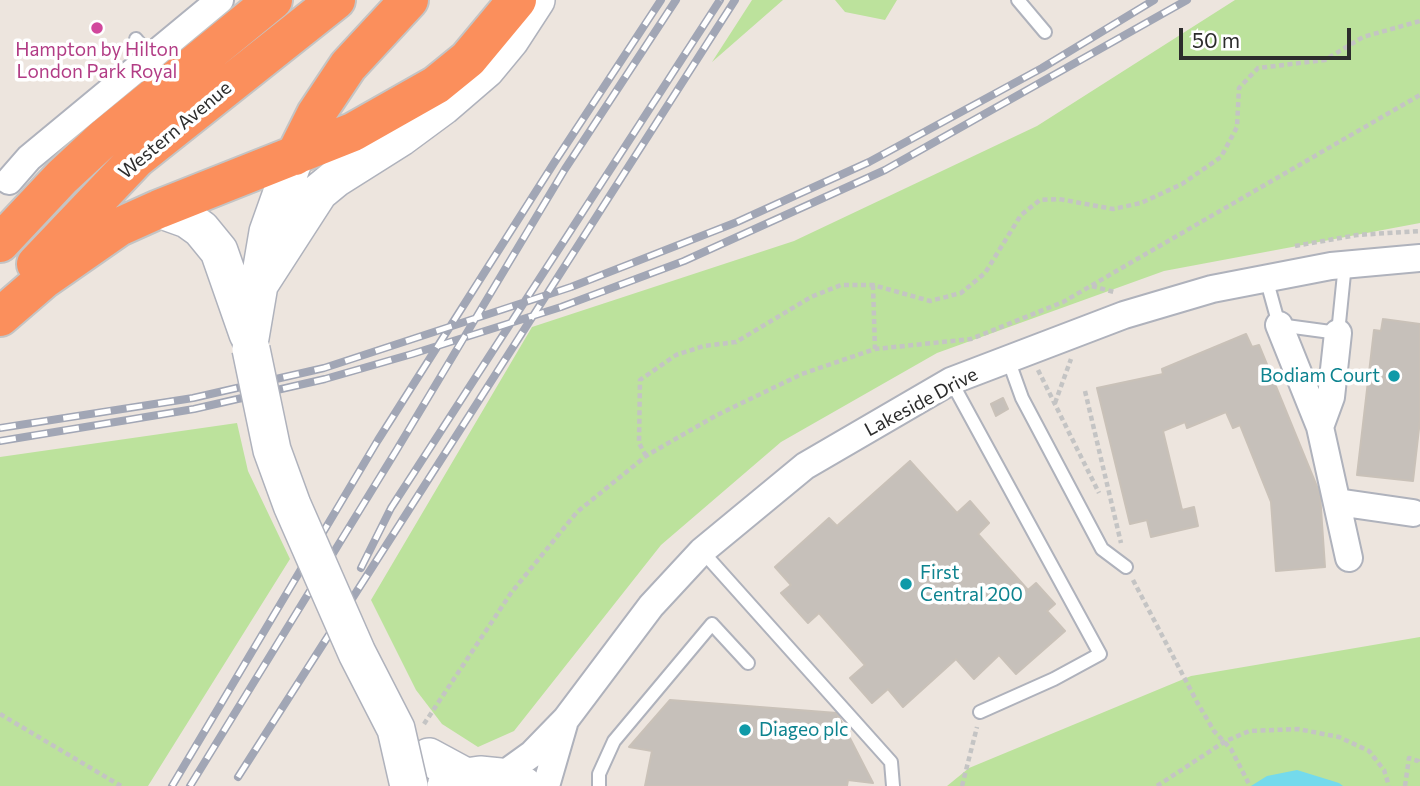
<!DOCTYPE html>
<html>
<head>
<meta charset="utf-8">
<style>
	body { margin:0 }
	#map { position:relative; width:1420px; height:786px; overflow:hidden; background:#ede5de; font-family:Commissioner,sans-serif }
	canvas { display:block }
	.scale { position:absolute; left:1179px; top:28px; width:172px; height:32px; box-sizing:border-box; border:4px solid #2c2c2c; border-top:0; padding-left:9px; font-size:21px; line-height:24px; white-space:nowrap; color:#2c2c2c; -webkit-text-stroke:5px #fff; paint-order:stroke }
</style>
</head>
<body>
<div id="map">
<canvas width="1420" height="786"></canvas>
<div class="scale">50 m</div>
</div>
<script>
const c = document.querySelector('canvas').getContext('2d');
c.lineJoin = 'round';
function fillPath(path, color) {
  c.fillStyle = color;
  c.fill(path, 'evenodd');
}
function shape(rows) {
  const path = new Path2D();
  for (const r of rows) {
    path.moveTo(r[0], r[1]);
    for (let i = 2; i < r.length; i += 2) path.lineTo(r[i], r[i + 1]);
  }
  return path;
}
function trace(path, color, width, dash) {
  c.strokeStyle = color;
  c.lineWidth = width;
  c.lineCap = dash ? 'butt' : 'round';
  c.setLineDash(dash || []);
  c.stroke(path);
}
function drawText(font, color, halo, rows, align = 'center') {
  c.font = font + ' Commissioner,sans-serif';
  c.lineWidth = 7;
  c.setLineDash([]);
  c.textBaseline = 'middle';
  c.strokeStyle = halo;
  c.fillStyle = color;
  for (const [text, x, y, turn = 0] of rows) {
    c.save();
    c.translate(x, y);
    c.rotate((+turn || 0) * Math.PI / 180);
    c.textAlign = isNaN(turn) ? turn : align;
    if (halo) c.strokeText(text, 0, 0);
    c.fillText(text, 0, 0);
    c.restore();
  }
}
const green = shape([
	[752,0,783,0,712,62],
	[835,0,897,0,885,20,845,12],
	[1235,0,1420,0,1420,223,1164,271,937,353,781,442,661,545,514,731,478,747,442,724,416,690,371,600,532,327,794,241,1037,126],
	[237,423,248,471,290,559,148,786,0,786,0,457],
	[1420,637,1420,786,947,786,969,768,1191,676]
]);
const water = shape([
	[1297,770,1339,783,1343,786,1251,786,1267,776]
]);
const building = shape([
	[1383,319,1420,324,1420,420,1413,481,1357,475,1374,330,1381,331,1383,319],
	[1246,334,1252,347,1259,345,1320,494,1325,567,1276,571,1271,502,1240,425,1233,428,1226,412,1187,428,1185,422,1163,431,1182,510,1194,507,1198,526,1151,537,1147,520,1130,524,1097,388,1163,374,1162,369,1246,334],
	[1003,398,1008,409,996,416,991,404,1003,398],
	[910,461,957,513,970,501,989,523,978,534,1028,590,1036,583,1055,604,1047,611,1065,631,1016,674,999,655,974,679,956,659,903,707,888,689,872,703,850,678,865,665,819,613,808,623,781,593,791,585,775,567,829,518,837,526,910,461],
	[670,700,837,713,873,783,848,780,847,786,645,786,652,751,629,747,670,700]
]);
const path = shape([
	[1295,246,1357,235,1420,231],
	[873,285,875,349],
	[1092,286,1114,292],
	[1038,370,1099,493],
	[1085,391,1121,543],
	[1055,403,1071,359],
	[646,456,639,443,640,380,676,355,704,346,736,342,811,297,841,285,873,285,930,301,961,293,985,273,1021,215,1040,200,1059,199,1113,209,1141,203,1182,184,1221,157,1237,127,1239,88,1258,68,1325,60,1363,37,1420,21],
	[1133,580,1197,702,1214,731,1231,749,1250,786],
	[0,714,121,786],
	[424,724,511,593,577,512,646,456,717,415,802,374,875,349,971,339,1063,302,1420,95],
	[962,786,977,727],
	[1157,786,1224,742,1249,731,1298,729,1339,737,1369,751,1384,770,1389,786],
	[1405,786,1409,758,1418,761,1420,764]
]);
const lane = shape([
	[1018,0,1045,32],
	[136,39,151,57],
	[1266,278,1279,325,1338,333,1345,264],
	[1008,359,1022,398,1102,549,1126,567],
	[951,381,1100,654,1054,679,980,712],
	[702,551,891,762,893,786],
	[599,786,599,774,614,741,712,624,748,663]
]);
const street = shape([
	[9,181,29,158,220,0],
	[1279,325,1320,427],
	[1338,333,1331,397,1320,427,1349,558],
	[1337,502,1413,513],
	[500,777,532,754,566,719,651,606,702,551,805,466,951,381,1124,315,1212,289,1331,266,1420,258],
	[546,786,564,724]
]);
const secondary = shape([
	[159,209,187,219,201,229,219,251,248,334],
	[257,288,319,192,336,178,401,137,443,106,486,69,510,40,536,0],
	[250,338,268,232,295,156],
	[429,757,466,777],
	[446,786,466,777,480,775,500,777,524,786]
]);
const highway = shape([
	[295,156,316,114,348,66,409,0],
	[0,243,62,177,104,138,273,0],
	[36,264,137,158,336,0],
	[0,317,43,280,119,227,159,209,353,132,436,85,468,59,517,0]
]);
const rail = shape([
	[0,428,193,398,324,368,571,287,737,222,869,162,1042,68,1154,0],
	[0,441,194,409,325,379,412,354,561,307,684,261,885,170,1187,0],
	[361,568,391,508,720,0],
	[238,777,735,0],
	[172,786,378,440,554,163,661,0],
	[190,786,396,451,565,169,676,0]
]);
const secondaryBridge = shape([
	[251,349,272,450,292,505,357,653,396,729,409,786]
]);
const markers = [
	[97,28,7,"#d1479c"],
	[1394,376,7,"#0f9aa8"],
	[906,584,7,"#0f9aa8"],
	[745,730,7,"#0f9aa8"]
];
const hotelNames = [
	["Hampton by Hilton",97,50],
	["London Park Royal",97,72]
];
const streetNames = [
	["Western Avenue",175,130,-40],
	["Lakeside Drive",921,402,-28]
];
const cultureNames = [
	["Bodiam Court",1380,376,"right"],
	["First",920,573],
	["Central 200",920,595],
	["Diageo plc",759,730]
];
fillPath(green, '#bce29c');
fillPath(water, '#74daec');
fillPath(building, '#c6c0ba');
trace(building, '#c9c1b8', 2);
trace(lane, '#afb2bc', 16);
trace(street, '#afb2bc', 30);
trace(secondary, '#afb2bc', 40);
trace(highway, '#c4c4c4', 42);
trace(path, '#c4c4c4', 4.5, [5, 3.5]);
trace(lane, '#fff', 12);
trace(street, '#fff', 26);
trace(secondary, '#fff', 37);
trace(highway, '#fb8f5c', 38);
trace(rail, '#a1a6b5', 8);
trace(rail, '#fff', 5, [16]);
trace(secondaryBridge, '#afb2bc', 40, []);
trace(secondaryBridge, '#fff', 37);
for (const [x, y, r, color] of markers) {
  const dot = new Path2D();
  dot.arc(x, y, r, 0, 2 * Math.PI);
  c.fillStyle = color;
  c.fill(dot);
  trace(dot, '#fff', 2.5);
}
drawText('19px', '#b23c85', '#fff', hotelNames);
drawText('19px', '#2c2c2c', '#fff', streetNames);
drawText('19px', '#0d838f', '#fff', cultureNames, 'left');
</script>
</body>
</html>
